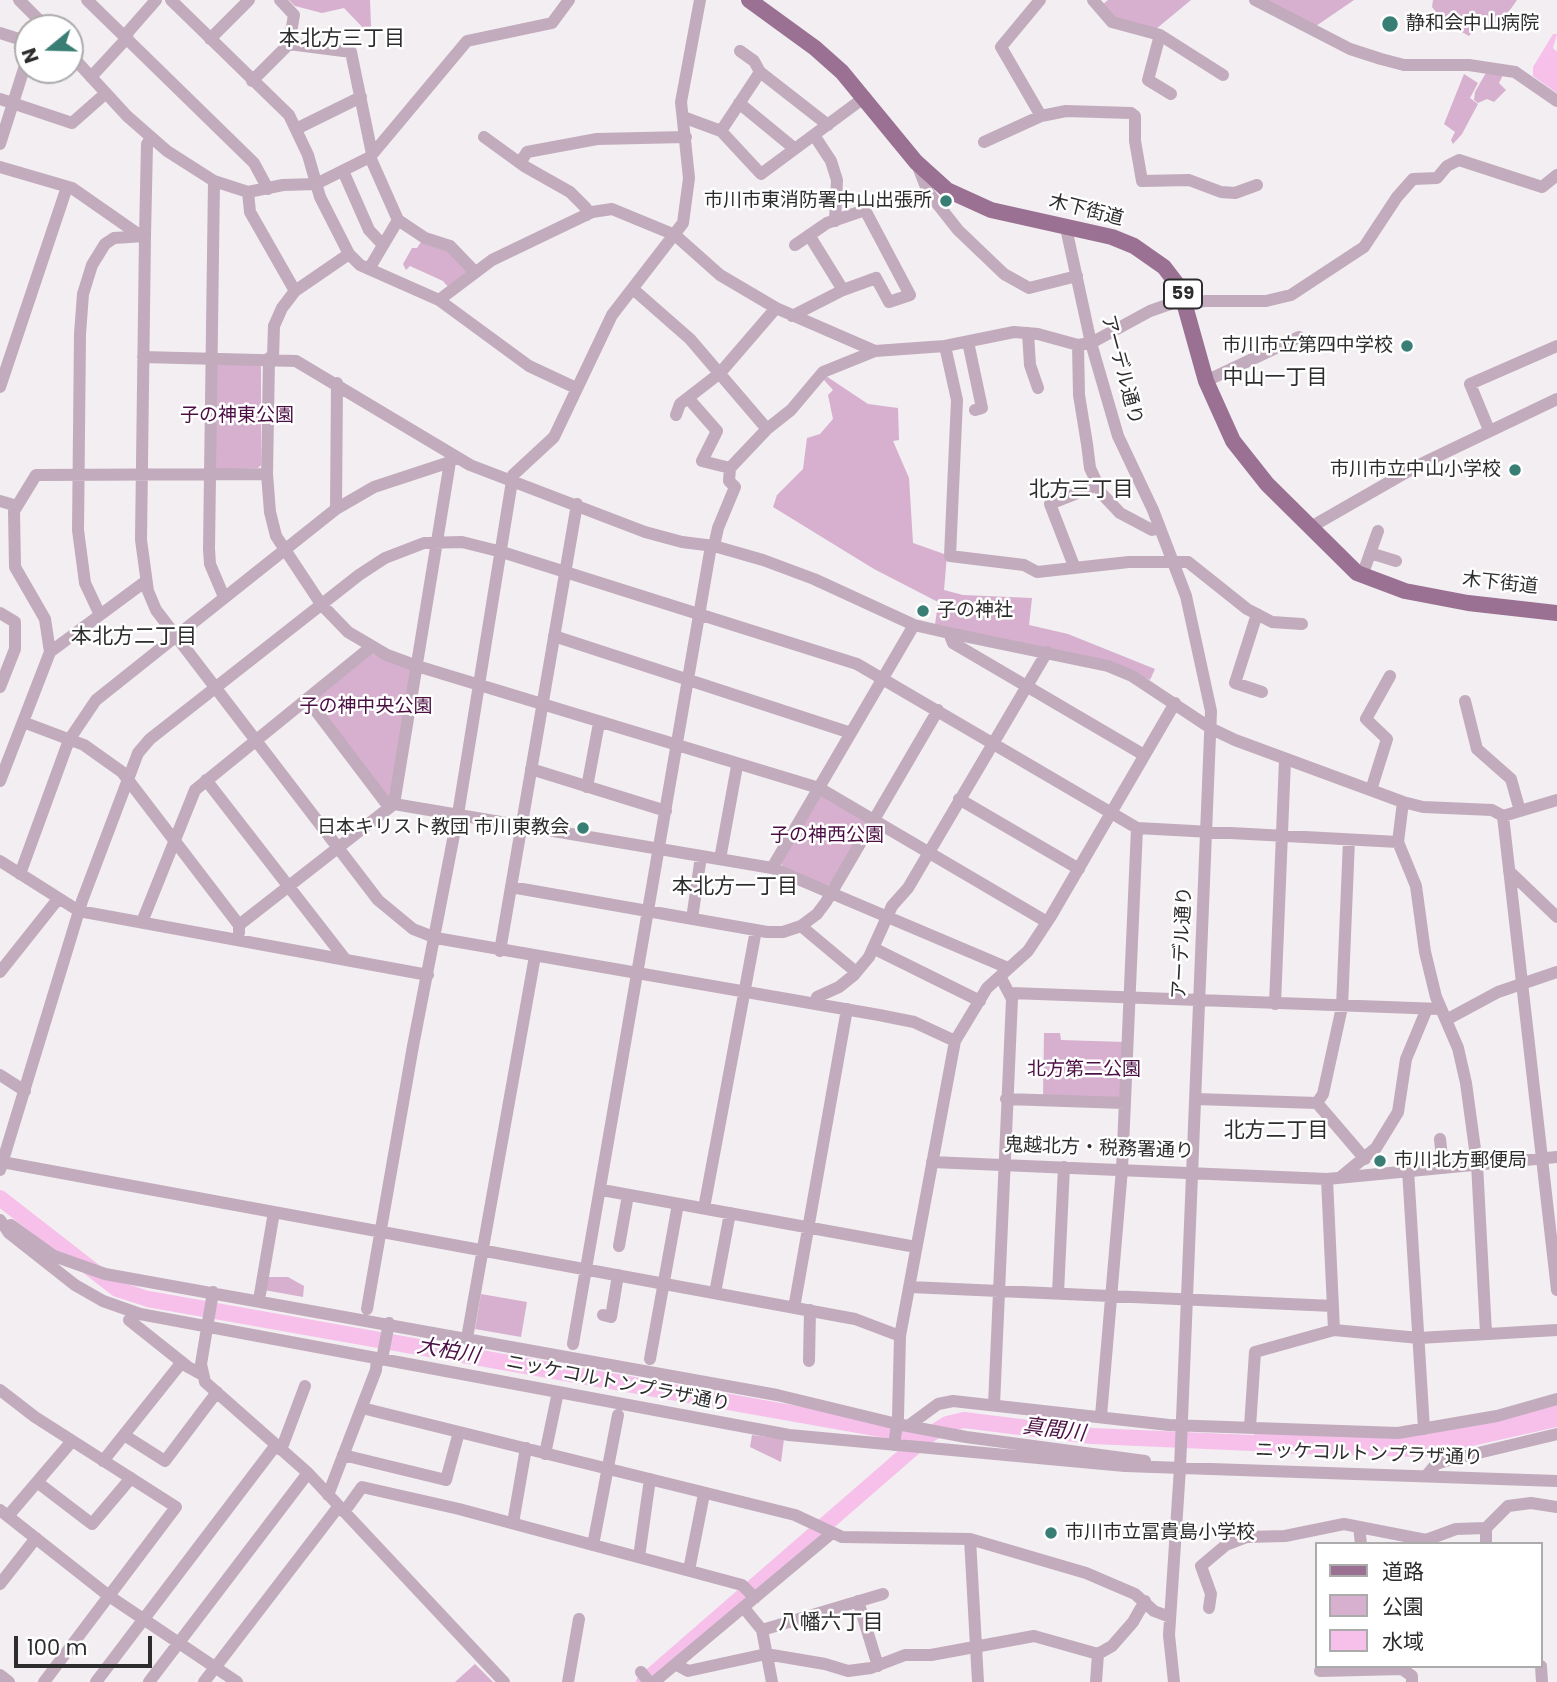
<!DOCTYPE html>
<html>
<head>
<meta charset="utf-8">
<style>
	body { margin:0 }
	#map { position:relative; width:1557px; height:1682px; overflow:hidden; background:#f2eef1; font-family:Poppins,"Noto Sans JP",sans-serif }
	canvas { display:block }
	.legend { position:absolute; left:1315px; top:1542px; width:228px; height:126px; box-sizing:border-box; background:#fff; border:2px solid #ababab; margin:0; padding:9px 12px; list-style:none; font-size:21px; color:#2e2d2e }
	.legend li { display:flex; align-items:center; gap:14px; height:35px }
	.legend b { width:35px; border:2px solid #ababab }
	.north { position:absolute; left:14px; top:14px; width:70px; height:70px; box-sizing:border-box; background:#fff; border:2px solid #ababab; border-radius:50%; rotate:251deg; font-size:19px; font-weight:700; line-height:28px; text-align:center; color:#2e2d2e }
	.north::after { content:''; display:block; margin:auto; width:24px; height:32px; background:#397e75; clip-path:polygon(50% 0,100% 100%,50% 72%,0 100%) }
	.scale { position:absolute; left:14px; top:1636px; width:138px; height:32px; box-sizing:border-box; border:4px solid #2e2d2e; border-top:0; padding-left:9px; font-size:21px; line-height:24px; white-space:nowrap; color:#2e2d2e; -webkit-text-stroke:5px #fff; paint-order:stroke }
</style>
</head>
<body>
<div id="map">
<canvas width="1557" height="1682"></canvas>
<ul class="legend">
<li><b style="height:9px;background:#9a7192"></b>道路</li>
<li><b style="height:19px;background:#d6b0ce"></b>公園</li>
<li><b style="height:19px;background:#f6c0ea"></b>水域</li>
</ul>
<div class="north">N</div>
<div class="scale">100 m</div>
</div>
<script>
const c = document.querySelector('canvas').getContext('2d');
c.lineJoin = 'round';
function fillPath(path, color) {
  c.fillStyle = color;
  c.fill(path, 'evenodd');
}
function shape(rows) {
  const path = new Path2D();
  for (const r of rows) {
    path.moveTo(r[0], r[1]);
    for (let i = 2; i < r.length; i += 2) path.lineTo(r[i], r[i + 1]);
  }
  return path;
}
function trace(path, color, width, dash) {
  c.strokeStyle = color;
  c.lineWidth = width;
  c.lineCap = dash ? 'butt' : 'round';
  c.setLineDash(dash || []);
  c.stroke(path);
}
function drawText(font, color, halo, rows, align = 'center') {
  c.font = font + ' Poppins,"Noto Sans JP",sans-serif';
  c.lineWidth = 5;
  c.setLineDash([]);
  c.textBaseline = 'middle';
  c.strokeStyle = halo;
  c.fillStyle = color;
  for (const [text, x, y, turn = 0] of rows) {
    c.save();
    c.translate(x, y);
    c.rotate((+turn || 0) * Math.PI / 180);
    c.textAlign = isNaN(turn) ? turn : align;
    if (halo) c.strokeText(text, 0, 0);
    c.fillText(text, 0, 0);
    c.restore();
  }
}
const green = shape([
	[289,0,370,0,371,26,367,32,344,8,322,13,295,6],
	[1108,0,1191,0,1156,29,1114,20,1102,5],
	[1265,0,1354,0,1316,26],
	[1433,0,1517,0,1503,20,1487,26,1478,25,1469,36,1444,22,1432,7],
	[1487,71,1504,73,1499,83,1506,90,1494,102,1487,99,1478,103,1474,100,1475,92],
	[1464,74,1478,83,1470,98,1478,104,1462,134,1453,144,1451,140,1455,132,1444,124],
	[423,239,449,248,472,272,450,289,443,281,410,266,406,270,403,264,412,248,417,248],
	[257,362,261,367,261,465,258,468,217,470,213,465,215,364],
	[826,376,868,404,898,408,899,440,893,441,909,478,913,543,947,555,944,590,963,595,1032,598,1029,625,1068,634,1155,669,1150,680,1090,657,935,625,938,602,874,569,773,507,777,495,803,469,807,438,820,434,833,419,828,395,833,390,824,380],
	[370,653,412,668,390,801,315,704,316,698],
	[819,792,867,820,831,884,824,886,783,867,780,862],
	[1044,1033,1060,1033,1061,1040,1125,1042,1123,1101,1043,1098],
	[266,1277,288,1277,304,1286,303,1297,264,1290],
	[481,1294,527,1302,521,1337,475,1329],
	[752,1435,784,1439,781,1462,750,1447],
	[475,1664,493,1682,455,1682]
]);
const water = shape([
	[1553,34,1557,34,1553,48,1557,52,1557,93,1533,76,1533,67],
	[1557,1405,1557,1427,1423,1457,1255,1453,1254,1431,1412,1435]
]);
const river = shape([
	[0,1198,117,1289,148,1299,926,1437],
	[644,1682,926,1437,947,1424,964,1420,1092,1436,1275,1444]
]);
const minor = shape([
	[19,0,47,28],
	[87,0,254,163,268,189],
	[171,0,289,115,308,155,320,197,349,254,360,265,439,300,529,366,576,388],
	[280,0,294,15,289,44],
	[1040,0,1001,47,1041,116],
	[1093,0,1112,22,1160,35,1223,75],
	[1255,0,1350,49,1381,59,1404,65,1469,65,1515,72,1557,101],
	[0,33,28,42],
	[1160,35,1148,80,1171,94],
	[210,39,249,0],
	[740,51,754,61,760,72,828,125],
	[70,54,127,116,167,151,214,181,248,192,283,185,316,184,370,157,467,41,552,23,569,0],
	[91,77,127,38,128,32,156,0],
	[252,81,289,44,351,52,372,154],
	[0,99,72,123,106,93],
	[739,103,795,149],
	[683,117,721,131,761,174,865,97],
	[296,129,361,97],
	[721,131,760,72],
	[814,135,831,161,837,180,835,221],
	[484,137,524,166,570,192,586,208,587,215],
	[151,138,147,144,145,236,141,540,148,591,156,610,378,900,413,929,436,938,879,1015,914,1022,955,1041],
	[984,142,1041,116,1066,111,1131,113,1135,116,1135,141,1142,181,1189,180,1221,192,1235,193,1257,185],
	[0,144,28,56],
	[370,157,398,220,425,238,450,246,475,272],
	[520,163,527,152,597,139,686,137],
	[917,164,928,192,958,230,1004,274,1029,288,1077,276],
	[0,167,72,188,138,234],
	[343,171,369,230,383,245],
	[214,181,209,549,210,564,224,597],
	[248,192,250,212,295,291],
	[1066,228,1091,343,1118,436,1153,510,1186,596,1211,711,1180,1468,1169,1635,1174,1682],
	[809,235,843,290],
	[369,269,398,220],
	[633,289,690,339,767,429],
	[439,300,492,260,592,212,612,209,675,235,720,275,776,308,875,351,945,346,1014,332,1038,334,1078,345,1091,343,1150,311,1184,299],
	[1186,305,1205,301,1266,301,1291,295,1364,247,1397,197,1413,179,1437,178,1447,166,1459,160,1542,187,1557,175],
	[792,316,843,290,876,278,889,302,910,295,865,210,827,223,795,245],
	[1028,333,1030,365,1038,388],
	[968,342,982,408,975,410],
	[1078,345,1079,395,1087,444,1090,468,1102,494,1120,513,1152,530,1160,528],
	[945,346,957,400,950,556,1024,565,1037,572,1129,562,1188,562,1247,609,1272,622,1302,624],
	[143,357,296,361,470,465,645,532,682,542,714,546,763,560,814,579,914,625,949,633,953,643,1144,755],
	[269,358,267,474,270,512,276,536,321,604,348,632,387,655,417,666,819,788,1047,922],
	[273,358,274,326,282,308,295,291,349,254],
	[1206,381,1299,337],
	[0,387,67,187],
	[688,398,717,431,702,461,730,468],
	[676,415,680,404,720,373,776,308],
	[1489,430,1470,384,1557,346],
	[0,501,17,506],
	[336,509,337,383],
	[1309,528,1419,465,1557,399],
	[714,546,718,528,735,487,729,481,730,468,767,429,791,410,823,372,875,351],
	[1370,553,1396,561],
	[1074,566,1050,504,1098,485],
	[1362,576,1378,531],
	[0,613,15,622,15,649,0,687],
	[1257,614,1235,683,1262,692],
	[100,615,85,583,78,530,80,334,83,294,92,265,105,244,114,238,145,236],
	[949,633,1108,666,1132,676,1212,729,1235,740,1403,802,1423,807,1492,810,1503,816,1557,800],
	[554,636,851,733],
	[50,652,45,619,15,567,14,511,36,475,267,474],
	[307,699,389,807],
	[1465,701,1477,749,1511,779,1520,811],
	[23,722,84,745,122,772,239,925,239,933],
	[531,769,666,811],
	[206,780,345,959],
	[0,781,50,652,146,581],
	[587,787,599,723],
	[1371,790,1387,739,1366,719,1390,676],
	[959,799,1079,869],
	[1403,802,1398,842,1416,886,1425,952,1436,997,1458,1048,1466,1083,1477,1164,1486,1333],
	[394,804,772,868,1008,968],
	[1503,816,1557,1290],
	[720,859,737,766],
	[0,861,79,911,428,975],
	[772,868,914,625],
	[1509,871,1557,917],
	[20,874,69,740,96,700,336,509,374,487,450,462,456,457],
	[511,887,767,932,783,932,801,926,817,914,826,902,938,710],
	[692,919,701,856],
	[142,922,195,790,371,647],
	[239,925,394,804,450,462],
	[801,926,856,972],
	[873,948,980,1001],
	[500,951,577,504],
	[0,972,58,899],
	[1011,993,1440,1009],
	[815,1003,817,997,839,987,854,975,869,957,892,906,908,888,1047,652],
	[1275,1004,1285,760],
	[1446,1020,1498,992,1557,972],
	[0,1075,25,1091],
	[1006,1099,1125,1103],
	[1196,1099,1317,1103,1365,1159],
	[1317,1103,1323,1094,1342,1007,1349,840],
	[1440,1139,1443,1167],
	[2,1162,855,1319,900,1336],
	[932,1162,1327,1179,1557,1157],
	[0,1170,82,901,138,753,150,739,359,575,385,558,424,543,462,542,502,552,857,664,1137,828,1398,842],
	[1408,1170,1424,1429],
	[1342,1176,1376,1148,1398,1112,1406,1059,1426,1011],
	[1327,1179,1334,1330],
	[602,1190,916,1247],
	[704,1208,756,930],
	[0,1220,9,1233,75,1285,103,1301,140,1314,789,1435,1125,1466,1557,1481],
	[11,1225,54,1256,105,1274,777,1395,897,1424,966,1437,1145,1461],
	[619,1246,628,1195],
	[910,1287,1333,1306],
	[213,1292,201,1364,205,1382,308,1473,504,1682],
	[715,1293,730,1213],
	[1058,1293,1064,1167],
	[259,1300,274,1212],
	[794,1308,847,1009],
	[367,1309,413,1046,458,814,513,475,554,437,612,315,683,223,689,178,681,102,700,0],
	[603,1315,611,1317,618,1275],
	[129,1320,188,1367,201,1374],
	[467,1338,535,956],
	[573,1344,711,546],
	[382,1359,389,1323],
	[650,1359,678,1204],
	[809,1361,810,1310],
	[0,1390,35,1417,176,1507,44,1682],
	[994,1405,1012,999,1000,976],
	[362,1408,795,1515,842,1537,970,1539,1086,1573,1135,1594,1154,1611,1170,1617],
	[1101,1416,1122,1169,1137,828],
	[908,1426,938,1404,953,1401,1169,1425,1398,1433,1497,1416,1557,1399],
	[1250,1427,1255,1352,1334,1330,1419,1338,1557,1330],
	[124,1435,165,1461,217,1392],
	[894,1445,898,1417,900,1336,955,1041,987,988,1028,951,1051,916,1175,703],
	[281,1450,305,1386],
	[545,1454,558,1392],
	[343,1455,446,1480,459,1432],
	[103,1461,182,1362],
	[1427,1475,1436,1464,1449,1460,1557,1434],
	[37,1482,92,1524,131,1478],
	[328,1495,376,1370,377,1358],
	[0,1510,109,1596,237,1682],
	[344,1512,362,1487,459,1509,742,1585,755,1598],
	[8,1516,72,1441],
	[513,1523,526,1448],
	[1359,1527,1361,1544],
	[970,1539,978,1682],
	[1486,1544,1486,1528],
	[593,1545,618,1415],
	[639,1557,650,1479],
	[689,1570,704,1494],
	[0,1584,36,1538],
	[858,1601,878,1666],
	[744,1608,762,1630,772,1682],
	[1209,1608,1211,1594,1201,1566,1226,1545,1247,1537,1285,1536,1344,1524,1426,1540,1456,1529,1486,1528,1508,1506,1531,1503,1557,1507],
	[762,1630,883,1594],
	[677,1665,688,1671,766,1654,825,1664,848,1671,871,1668,905,1655,931,1655,1034,1636,1098,1654,1112,1646,1133,1622,1145,1601],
	[1541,1666,1542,1682],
	[1320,1671,1402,1669,1412,1676,1412,1682],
	[641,1672,649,1682],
	[0,1675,9,1682],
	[96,1682,276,1445],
	[149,1682,308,1473],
	[204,1682,339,1506],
	[568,1682,579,1619],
	[654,1682,832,1533],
	[1096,1682,1098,1654]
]);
const major = shape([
	[749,0,815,48,842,72,916,162,947,190,991,210,1112,237,1134,246,1164,267,1180,288,1206,381,1233,441,1267,484,1357,573,1405,591,1468,603,1557,613]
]);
const markers = [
	[1390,24,9,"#397e75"],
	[946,201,7,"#397e75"],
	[1407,346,7,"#397e75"],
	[1515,470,7,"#397e75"],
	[923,611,7,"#397e75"],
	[583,828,7,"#397e75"],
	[1380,1161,7,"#397e75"],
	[1051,1533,7,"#397e75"]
];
const shields = [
	[1183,294,38]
];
const shieldNames = [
	["59",1183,294]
];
const poiNames = [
	["静和会中山病院",1406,24],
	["市川市東消防署中山出張所",932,201,"right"],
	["市川市立第四中学校",1393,346,"right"],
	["市川市立中山小学校",1501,470,"right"],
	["子の神社",937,611],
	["日本キリスト教団 市川東教会",569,828,"right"],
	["市川北方郵便局",1394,1161],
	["市川市立冨貴島小学校",1065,1533]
];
const streetNames = [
	["木下街道",1086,211,14],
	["アーデル通り",1121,370,75],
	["木下街道",1500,584,6],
	["アーデル通り",1183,943,-87],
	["鬼越北方・税務署通り",1099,1149,2],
	["ニッケコルトンプラザ通り",618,1384,11],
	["ニッケコルトンプラザ通り",1369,1455,2]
];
const parkNames = [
	["子の神東公園",237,416],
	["子の神中央公園",366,707],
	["子の神西公園",827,836],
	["北方第二公園",1084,1070]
];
const neighbourhoodNames = [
	["本北方三丁目",342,40],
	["中山一丁目",1275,379],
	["北方三丁目",1081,491],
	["本北方二丁目",134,638],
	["本北方一丁目",735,888],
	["北方二丁目",1276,1132],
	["八幡六丁目",831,1624]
];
const waterNames = [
	["大柏川",448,1352,10],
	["真間川",1054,1431,7]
];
fillPath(green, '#d6b0ce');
fillPath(water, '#f6c0ea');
trace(river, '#f6c0ea', 16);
trace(minor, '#c2abbd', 12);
trace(major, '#9a7192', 16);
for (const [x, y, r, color] of markers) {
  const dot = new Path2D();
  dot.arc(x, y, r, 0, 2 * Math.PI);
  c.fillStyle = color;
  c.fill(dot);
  trace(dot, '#fff', 2.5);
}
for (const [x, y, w] of shields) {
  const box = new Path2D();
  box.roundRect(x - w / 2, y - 14.5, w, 29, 5);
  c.fillStyle = '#fff';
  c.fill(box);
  trace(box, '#2e2d2e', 2);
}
drawText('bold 18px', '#2e2d2e', null, shieldNames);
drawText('19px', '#2e2d2e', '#fff', poiNames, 'left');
drawText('19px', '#2e2d2e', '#fff', streetNames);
drawText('19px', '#4b0e43', '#fff', parkNames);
drawText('21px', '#2e2d2e', '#fff', neighbourhoodNames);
drawText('italic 21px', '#4d1145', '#fff', waterNames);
</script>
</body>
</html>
